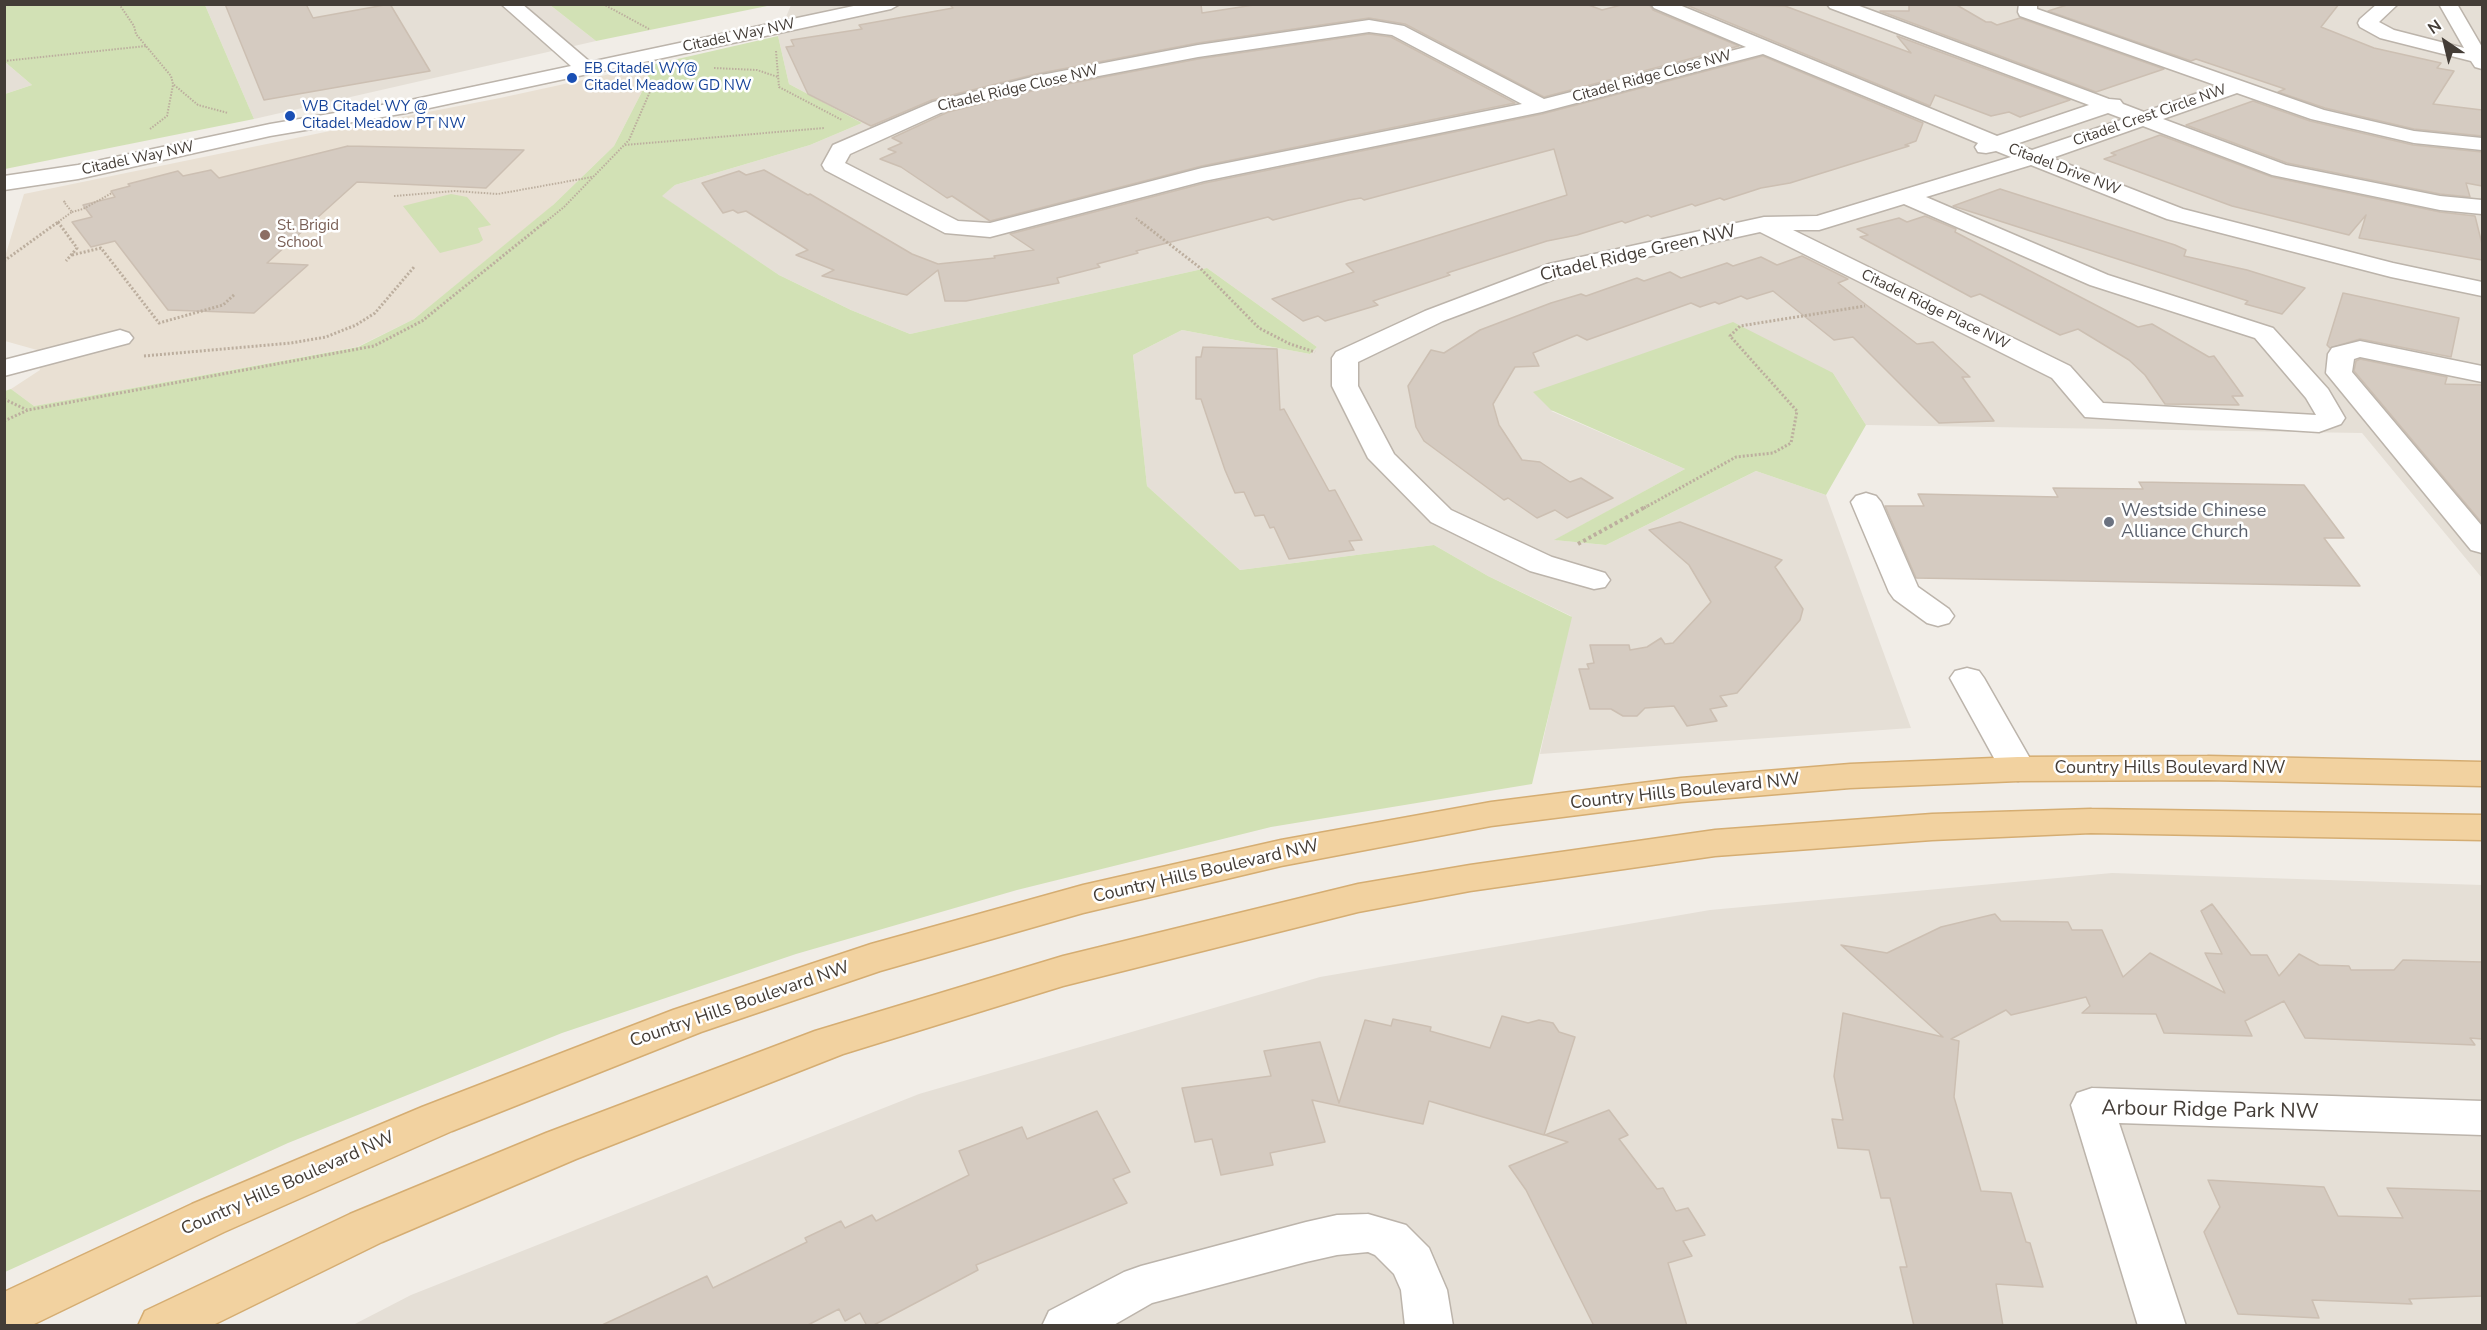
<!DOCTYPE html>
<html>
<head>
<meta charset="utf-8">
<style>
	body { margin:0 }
	#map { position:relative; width:2487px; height:1330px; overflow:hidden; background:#f1ede7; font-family:"Nunito Sans",sans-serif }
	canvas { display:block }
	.frame { position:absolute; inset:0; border:6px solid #443d37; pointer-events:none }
	.north { position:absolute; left:2415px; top:12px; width:60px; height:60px; -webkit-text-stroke:4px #fff; paint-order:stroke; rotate:325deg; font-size:16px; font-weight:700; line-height:24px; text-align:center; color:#443d37 }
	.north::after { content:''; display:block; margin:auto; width:21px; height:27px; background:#443d37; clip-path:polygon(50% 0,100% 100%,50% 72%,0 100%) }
</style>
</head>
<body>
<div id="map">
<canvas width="2487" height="1330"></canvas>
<div class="frame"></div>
<div class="north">N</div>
</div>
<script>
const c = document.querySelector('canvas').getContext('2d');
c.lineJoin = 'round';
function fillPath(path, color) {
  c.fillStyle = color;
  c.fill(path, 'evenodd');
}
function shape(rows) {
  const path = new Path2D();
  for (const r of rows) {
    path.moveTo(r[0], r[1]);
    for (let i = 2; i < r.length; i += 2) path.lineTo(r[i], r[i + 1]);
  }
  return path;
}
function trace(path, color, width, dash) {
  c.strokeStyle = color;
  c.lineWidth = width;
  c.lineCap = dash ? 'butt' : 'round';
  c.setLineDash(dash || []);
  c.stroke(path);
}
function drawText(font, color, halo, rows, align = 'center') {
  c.font = font + ' "Nunito Sans",sans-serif';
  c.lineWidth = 5;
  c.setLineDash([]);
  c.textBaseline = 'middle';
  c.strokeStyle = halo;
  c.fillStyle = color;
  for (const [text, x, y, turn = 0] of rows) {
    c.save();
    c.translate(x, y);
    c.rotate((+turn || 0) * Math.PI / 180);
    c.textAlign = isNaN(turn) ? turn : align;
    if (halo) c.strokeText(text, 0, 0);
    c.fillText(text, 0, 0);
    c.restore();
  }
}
const residential = shape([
	[205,5,550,5,596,41,254,119],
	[791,5,2482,5,2482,578,2362,433,1866,425,1833,373,1551,411,1685,469,1555,540,1606,545,1756,471,1826,495,1911,728,1540,754,1571,616,1488,576,1434,545,1240,570,1147,486,1133,355,1182,330,1310,354,1317,347,1207,268,910,334,851,310,779,275,661,196,675,185,810,145,862,123,789,84,778,36],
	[5,62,32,85,5,94],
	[2112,873,2482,885,2482,1325,351,1326,411,1295,919,1094,1320,977,1710,910]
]);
const education = shape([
	[647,66,648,80,614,146,549,209,414,319,357,347,34,406,11,389,40,370,37,350,5,341,4,260,24,194,330,131,500,98]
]);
const green = shape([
	[5,4,205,5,254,119,5,169,5,94,32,85,5,62],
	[550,5,772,5,596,41],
	[778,36,789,84,862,123,810,145,675,185,662,196,779,275,851,310,910,334,1207,268,1317,347,1310,354,1182,330,1133,355,1147,486,1240,570,1434,545,1488,576,1572,617,1532,784,1271,827,1017,890,796,954,562,1033,288,1143,5,1272,5,391,11,389,34,406,358,347,414,319,553,205,614,146,648,80,647,66],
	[451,194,467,197,491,225,478,228,483,240,479,243,440,253,403,206],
	[1733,322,1833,373,1866,425,1826,495,1756,471,1606,545,1554,540,1685,469,1551,410,1533,392]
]);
const building = shape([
	[225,4,306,4,313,18,390,4,430,71,264,100,225,4],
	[949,4,1201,4,1202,13,1260,4,1586,4,1602,10,1625,4,1649,4,1653,10,1739,46,1544,97,1405,24,1369,18,1198,43,1036,74,932,100,871,126,808,94,786,47,794,46,791,40,862,29,859,25,953,8,949,4],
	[1684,4,1785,6,1911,53,1897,36,2070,100,2020,117,2009,112,1991,116,1935,95,1930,106,1684,4],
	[1909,4,1955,4,1986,22,1991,22,1997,25,2020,18,2164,69,2096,92,1880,11,1909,11,1909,4],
	[2070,4,2339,4,2321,27,2374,48,2441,63,2437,68,2454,71,2433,104,2482,110,2482,136,2414,129,2325,108,2278,92,2285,89,2196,59,2191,61,2048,11,2070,4],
	[1369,34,1391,37,1515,103,1202,166,990,221,952,196,947,198,901,167,880,159,896,152,888,149,902,143,892,138,948,112,1036,90,1198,59,1369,34],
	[1763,56,1923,123,1916,141,1905,145,1909,146,1790,183,1761,188,1724,200,1720,198,1695,206,1692,204,1651,217,1648,215,1625,223,1622,221,1577,235,1547,241,1447,273,1450,275,1373,301,1378,305,1325,321,1318,316,1303,321,1272,299,1354,272,1346,264,1567,195,1554,149,1364,200,1361,198,1349,200,1273,220,1268,217,1136,251,1138,253,1097,264,1100,267,1057,278,1059,283,966,301,945,301,938,270,907,295,822,276,834,270,796,255,808,250,746,211,738,213,733,210,723,213,702,183,739,171,746,175,764,170,808,195,810,194,912,254,938,264,995,258,994,256,1034,250,1010,234,1205,183,1542,114,1763,56],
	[2253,101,2310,121,2413,145,2482,152,2482,186,2466,183,2470,197,2440,194,2287,163,2186,125,2253,101],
	[2160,135,2272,177,2440,212,2475,216,2482,244,2482,260,2359,238,2366,215,2349,235,2232,206,2104,159,2116,155,2111,153,2160,135],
	[348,146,524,150,486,188,357,182,267,263,308,265,254,313,168,310,115,241,91,247,72,222,92,217,83,205,115,197,111,191,130,186,128,184,178,171,183,176,211,170,219,178,348,146],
	[2000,189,2175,245,2186,250,2184,256,2247,270,2305,288,2282,314,2245,304,2248,301,1953,206,2000,189],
	[1925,216,1956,229,1955,232,2138,327,2152,324,2209,357,2214,356,2243,396,2232,396,2239,405,2165,404,2145,375,2129,360,2078,329,2060,335,1980,294,1971,297,1860,237,1868,235,1857,229,1899,218,1907,222,1925,216],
	[1802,256,1848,279,1838,283,1917,344,1933,342,1970,377,1962,377,1994,421,1939,423,1853,337,1834,340,1773,291,1747,299,1741,296,1719,304,1715,302,1700,307,1691,303,1587,340,1577,335,1533,353,1539,366,1515,367,1493,404,1499,425,1522,460,1540,462,1570,482,1581,478,1613,498,1567,518,1555,510,1537,518,1508,498,1504,500,1424,441,1416,427,1408,386,1431,350,1444,353,1480,330,1551,303,1581,294,1586,296,1637,278,1644,281,1670,272,1681,278,1727,263,1733,266,1761,257,1777,265,1802,256],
	[2343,293,2459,318,2451,357,2360,339,2330,348,2327,345,2343,293],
	[1203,347,1277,349,1280,410,1284,409,1329,491,1335,490,1362,540,1349,541,1354,550,1289,559,1274,527,1270,528,1264,515,1255,516,1244,492,1235,493,1225,470,1201,399,1196,399,1196,357,1201,357,1203,347],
	[2360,359,2447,377,2445,384,2482,385,2482,523,2354,371,2356,361,2360,359],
	[2139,482,2304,485,2344,538,2324,538,2360,586,1916,578,1885,506,1924,506,1918,494,2058,497,2053,488,2143,489,2139,482],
	[1680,522,1782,560,1775,567,1803,609,1800,620,1737,693,1720,696,1727,706,1710,709,1717,721,1687,726,1674,706,1645,708,1637,716,1623,716,1611,709,1590,709,1579,669,1589,669,1587,664,1594,663,1590,645,1629,645,1630,650,1647,647,1661,638,1665,644,1673,643,1711,602,1689,565,1649,530,1680,522],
	[2212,904,2251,955,2267,955,2279,976,2299,954,2319,965,2349,966,2351,970,2394,970,2403,960,2482,962,2482,1039,2470,1038,2475,1045,2305,1038,2284,1001,2245,1021,2252,1036,2164,1033,2156,1014,2082,1013,2090,1006,2086,997,2011,1015,2006,1010,1951,1039,1959,1041,1954,1097,1981,1191,2011,1193,2026,1242,2030,1243,2043,1287,1996,1284,2003,1326,1914,1326,1900,1267,1907,1267,1890,1198,1881,1198,1869,1150,1838,1148,1832,1119,1843,1120,1834,1076,1843,1013,1943,1037,1841,945,1887,953,1941,927,1995,914,2001,921,2068,922,2072,930,2102,930,2123,977,2150,953,2225,993,2205,953,2222,954,2201,911,2212,904],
	[1502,1016,1528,1023,1539,1020,1553,1023,1559,1032,1575,1037,1544,1135,1429,1101,1423,1124,1312,1100,1325,1142,1270,1153,1273,1165,1221,1175,1212,1139,1195,1142,1182,1088,1271,1076,1264,1051,1320,1042,1339,1103,1365,1020,1391,1026,1393,1019,1431,1027,1430,1031,1490,1048,1502,1016],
	[1609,1110,1628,1135,1619,1139,1657,1189,1663,1188,1676,1211,1688,1208,1705,1235,1683,1241,1692,1256,1668,1263,1687,1326,1594,1326,1526,1190,1509,1166,1568,1142,1545,1135,1609,1110],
	[1097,1111,1130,1172,1113,1179,1127,1203,976,1265,978,1270,872,1326,867,1326,860,1313,845,1321,839,1309,806,1326,600,1326,707,1276,713,1288,807,1242,805,1238,841,1221,845,1228,872,1215,876,1221,969,1175,959,1151,1022,1127,1027,1139,1097,1111],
	[2208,1180,2324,1187,2338,1216,2403,1218,2387,1188,2482,1191,2482,1296,2409,1299,2412,1304,2312,1300,2319,1318,2238,1314,2204,1232,2220,1207,2208,1180]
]);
const pathFar2 = shape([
	[119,4,134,26,136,34,171,76,173,84,198,105,228,113],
	[603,4,649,29],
	[776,51,779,87,842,120],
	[4,61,146,46],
	[714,68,757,70,778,77],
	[150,129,167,116,173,85],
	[625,145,824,128],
	[394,196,455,191,498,194,592,177],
	[72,212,83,209,112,193],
	[1136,218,1143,224],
	[58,222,72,212,64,202,66,200],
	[56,224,59,224],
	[543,224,564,207,629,140,655,80]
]);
const pathFar1 = shape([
	[58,222,77,248,66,261],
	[1141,222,1199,267,1259,328,1290,344,1315,352],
	[72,255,101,248,159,323,223,305,235,294],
	[4,261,58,222],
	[144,356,291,343,326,337,356,325,375,313,414,267],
	[4,399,27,410],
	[4,421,28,410,374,346,422,321,545,222],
	[1644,508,1736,457,1773,453,1791,443,1797,411,1730,336,1740,326,1865,306]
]);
const path = shape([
	[1578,544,1647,506]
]);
const minor = shape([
	[501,4,522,4,590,62,863,4,900,4,891,9,406,113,270,136,78,179,4,190,4,176,78,165,270,124,406,101,571,66,501,4],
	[1651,4,1677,4,1997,136,2089,105,1830,8,1827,4,1854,4,2109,99,2120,100,2123,104,2144,112,2218,86,2020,16,2018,12,2019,4,2037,4,2037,9,2324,110,2414,131,2482,138,2482,150,2414,143,2311,119,2237,93,2163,119,2286,165,2440,196,2482,200,2482,214,2440,210,2272,175,2143,126,2052,158,2183,209,2393,263,2482,282,2482,296,2391,277,2167,219,2031,165,1926,197,2108,275,2273,328,2328,389,2345,418,2341,424,2319,432,2085,417,2052,378,1760,232,1565,275,1443,321,1358,362,1358,386,1394,454,1451,510,1552,557,1605,573,1610,580,1605,587,1594,589,1530,571,1431,522,1368,458,1332,386,1332,358,1336,352,1425,311,1549,264,1764,217,1817,216,2011,157,1996,151,1986,153,1978,152,1975,147,1978,143,1763,54,1542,112,1204,181,990,237,945,233,825,170,822,165,833,145,933,102,1036,76,1198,45,1369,20,1404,26,1544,99,1746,47,1654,8,1651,4],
	[1369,32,1392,35,1522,104,1202,168,990,223,958,221,845,163,850,154,947,110,1036,88,1198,57,1369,32],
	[2108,113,2124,119,2032,150,2016,144,2108,113],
	[1904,204,2090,285,2255,338,2306,398,2316,415,2103,403,2070,366,1793,230,1819,230,1904,204],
	[2377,4,2398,4,2379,22,2394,30,2464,48,2439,4,2457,4,2482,47,2482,69,2475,67,2471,61,2380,38,2360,27,2358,23,2360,19,2377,4],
	[120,330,129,333,133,338,129,343,4,376,4,360,120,330],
	[2360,341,2482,366,2482,382,2360,357,2354,359,2352,372,2482,526,2482,553,2471,550,2326,373,2328,354,2332,348,2360,341],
	[1866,493,1876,496,1881,502,1918,587,1949,609,1954,616,1949,623,1938,626,1927,623,1894,599,1889,592,1851,502,1856,496,1866,493],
	[1967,668,1979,671,1984,678,2036,769,2030,777,2018,781,2006,777,2000,769,1950,678,1955,671,1967,668],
	[2092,1088,2482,1101,2482,1135,2119,1123,2186,1326,2138,1326,2071,1105,2077,1093,2092,1088],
	[1368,1214,1406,1225,1429,1248,1447,1290,1453,1326,1405,1326,1401,1290,1394,1274,1375,1255,1368,1252,1337,1255,1306,1262,1152,1303,1112,1326,1042,1326,1049,1311,1124,1272,1141,1266,1306,1222,1337,1215,1368,1214]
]);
const major = shape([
	[2208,756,2482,762,2482,786,2208,780,2018,781,1850,788,1681,802,1491,826,1281,866,1083,913,880,971,701,1032,452,1131,224,1232,30,1326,4,1326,4,1292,192,1204,422,1107,673,1010,871,944,1083,885,1281,840,1491,802,1681,778,1850,764,2018,757,2208,756],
	[2091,809,2482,815,2482,840,2091,833,1932,840,1715,856,1470,891,1358,912,1063,986,843,1054,576,1159,382,1242,211,1326,138,1326,145,1311,350,1214,546,1133,815,1031,1063,956,1358,884,1470,865,1715,830,1932,814,2091,809]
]);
const markers = [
	[572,78,6,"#1a4fb4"],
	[290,116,6,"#1a4fb4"],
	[265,235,6,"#8d6e63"],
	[2109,522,6,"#6b7280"]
];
const farStreetnames = [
	["Citadel Way NW",739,36,-12],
	["Citadel Ridge Close NW",1652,77,-15],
	["Citadel Ridge Close NW",1018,89,-13],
	["Citadel Crest Circle NW",2150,116,-19],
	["Citadel Way NW",138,159,-12],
	["Citadel Drive NW",2064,170,21],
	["Citadel Ridge Place NW",1935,310,26]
];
const farTransitnames = [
	["EB Citadel WY@",584,69],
	["Citadel Meadow GD NW",584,86],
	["WB Citadel WY @",302,107],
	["Citadel Meadow PT NW",302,124]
];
const farEducationnames = [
	["St. Brigid",277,226],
	["School",277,243]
];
const streetNames = [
	["Citadel Ridge Green NW",1638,254,-13],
	["Country Hills Boulevard NW",2170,769],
	["Country Hills Boulevard NW",1685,792,-6],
	["Country Hills Boulevard NW",1206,872,-13],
	["Country Hills Boulevard NW",740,1005,-19],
	["Country Hills Boulevard NW",288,1184,-24]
];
const worshipNames = [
	["Westside Chinese",2121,512],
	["Alliance Church",2121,533]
];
const nearStreetnames = [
	["Arbour Ridge Park NW",2210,1111,1]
];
fillPath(residential, '#e5dfd6');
fillPath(education, '#e9e0d3');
fillPath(green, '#d2e1b5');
fillPath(building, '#d5cbc1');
trace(building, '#ccbfb2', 1.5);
trace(minor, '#bcb4ab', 3);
trace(major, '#d5ad72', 3);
trace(pathFar2, '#bcae9e', 2, [1.5, 1.5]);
trace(pathFar1, '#bcae9e', 3, [2, 2]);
trace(path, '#bcae9e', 4, [3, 3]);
fillPath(minor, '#fff');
fillPath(major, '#f2d2a0');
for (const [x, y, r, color] of markers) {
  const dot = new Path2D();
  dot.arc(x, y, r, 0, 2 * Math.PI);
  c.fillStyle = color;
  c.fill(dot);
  trace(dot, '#fff', 2);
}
drawText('15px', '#443d37', '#fff', farStreetnames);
drawText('15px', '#164399', '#fff', farTransitnames, 'left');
drawText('15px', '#785e54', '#fff', farEducationnames, 'left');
drawText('18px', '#443d37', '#fff', streetNames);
drawText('18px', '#5b616d', '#fff', worshipNames, 'left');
drawText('21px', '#443d37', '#fff', nearStreetnames);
</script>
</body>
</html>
